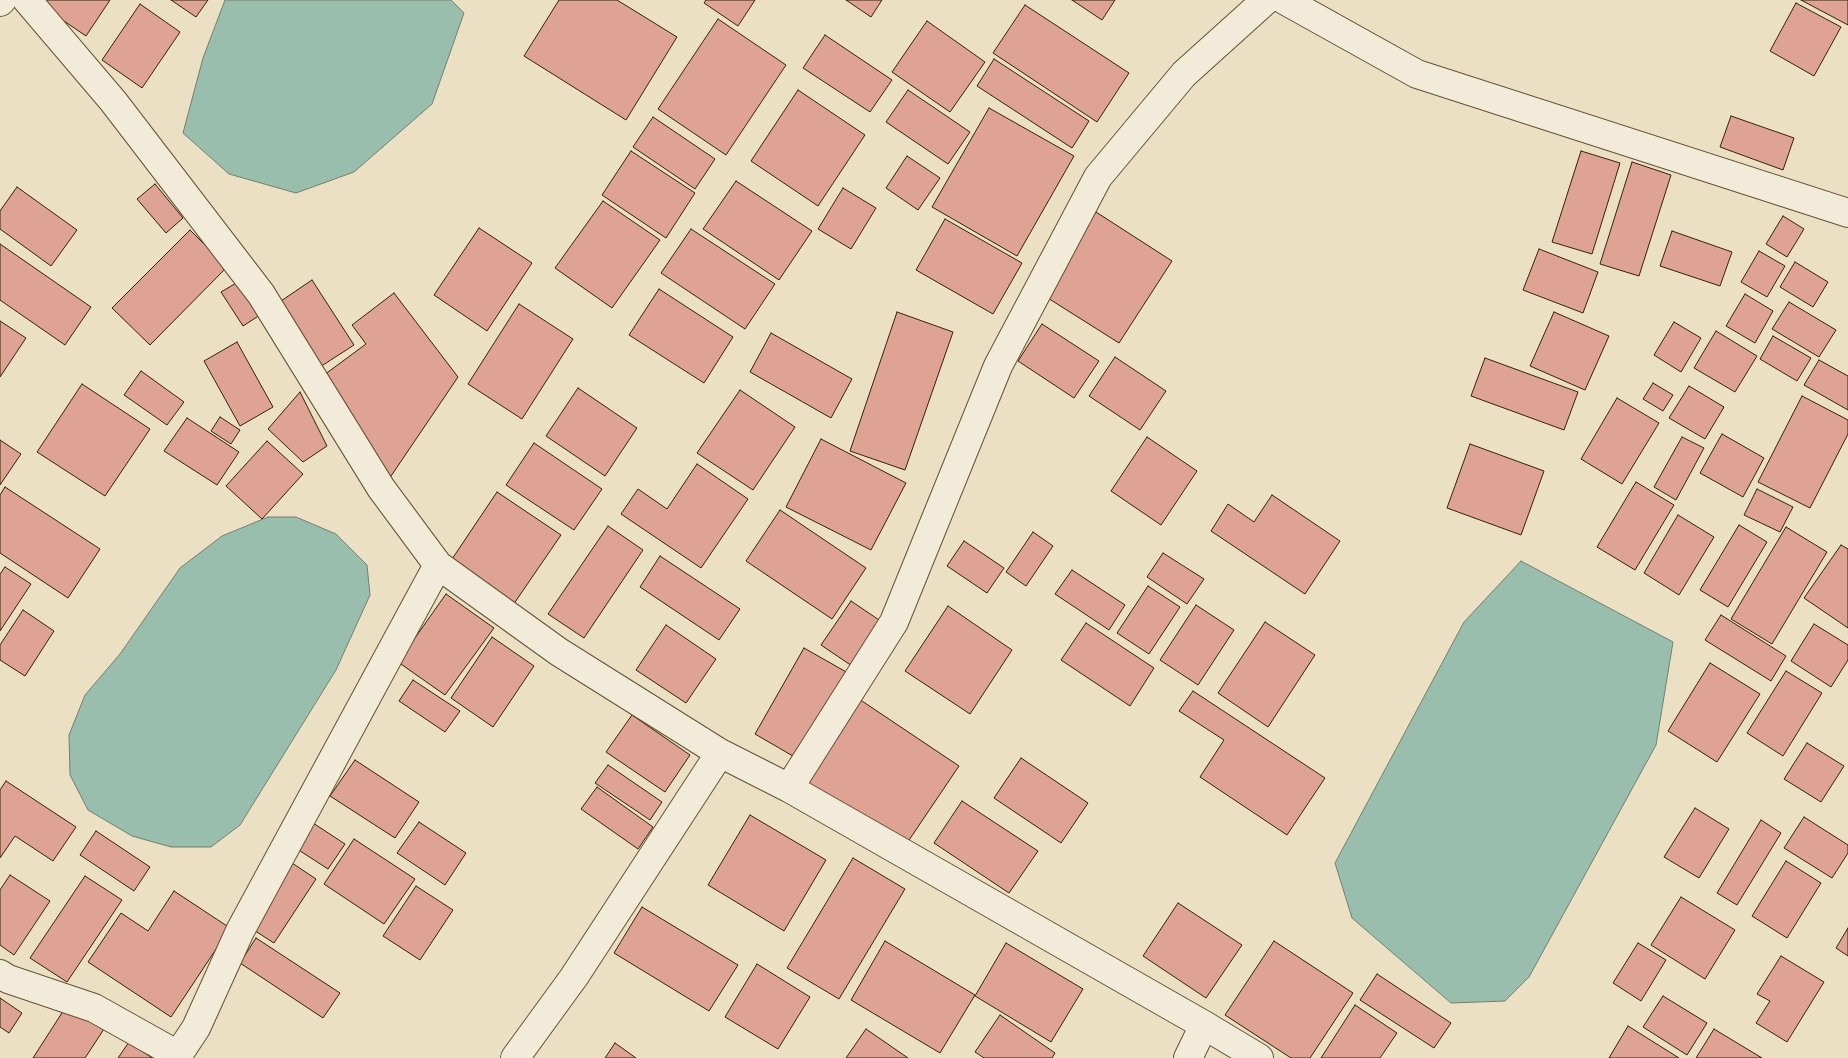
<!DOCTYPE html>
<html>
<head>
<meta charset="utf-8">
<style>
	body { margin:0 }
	canvas { display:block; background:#ece0c4 }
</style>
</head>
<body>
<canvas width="1848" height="1058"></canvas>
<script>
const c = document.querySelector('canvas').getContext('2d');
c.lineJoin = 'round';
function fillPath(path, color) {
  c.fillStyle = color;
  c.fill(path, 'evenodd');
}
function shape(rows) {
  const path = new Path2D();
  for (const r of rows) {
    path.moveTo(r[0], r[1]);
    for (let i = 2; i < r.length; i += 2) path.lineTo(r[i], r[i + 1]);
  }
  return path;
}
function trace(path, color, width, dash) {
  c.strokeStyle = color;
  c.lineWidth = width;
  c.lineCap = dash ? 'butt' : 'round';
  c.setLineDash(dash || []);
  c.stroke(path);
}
const water = shape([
	[225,0,451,0,464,13,432,104,354,172,296,193,229,174,183,133,203,58,225,0],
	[268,517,296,517,336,534,367,565,370,595,336,670,240,825,211,847,171,847,132,836,88,810,70,775,69,735,85,695,120,654,180,568,222,536,268,517],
	[1521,561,1673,642,1656,745,1529,977,1505,1001,1451,1003,1352,918,1335,863,1464,622,1521,561]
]);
const building = shape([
	[33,0,110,0,86,36,33,0],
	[171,0,208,0,196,17,171,0],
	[559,0,617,0,677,37,626,120,524,56,559,0],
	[706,0,755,0,738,26,704,3,706,0],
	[846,0,882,0,871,17,846,0],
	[1072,0,1115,0,1102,20,1072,0],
	[1801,0,1848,0,1848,25,1801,0],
	[1796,3,1841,27,1814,76,1770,51,1796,3],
	[140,4,180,32,142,88,102,60,140,4],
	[1025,5,1129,73,1097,122,993,53,1025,5],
	[718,19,786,65,726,155,658,109,718,19],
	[927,21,985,62,950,112,892,72,927,21],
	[825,35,892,80,870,112,803,68,825,35],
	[994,59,1089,121,1072,148,977,86,994,59],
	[798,90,865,135,818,206,751,161,798,90],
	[908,90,970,132,948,164,886,122,908,90],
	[989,108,1074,156,1017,256,932,207,989,108],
	[1731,116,1794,138,1783,170,1720,147,1731,116],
	[653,117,715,159,695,189,633,147,653,117],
	[631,151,695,193,666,238,602,195,631,151],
	[1581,151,1620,163,1592,254,1552,242,1581,151],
	[907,156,940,178,918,210,886,188,907,156],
	[1632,162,1671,175,1639,276,1600,264,1632,162],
	[736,181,812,231,779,280,703,229,736,181],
	[155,184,183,218,166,233,137,199,155,184],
	[17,187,77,230,51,266,0,229,0,211,17,187],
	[843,188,876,208,851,249,818,229,843,188],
	[603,201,660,240,612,308,555,268,603,201],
	[1096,212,1172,261,1119,343,1043,295,1096,212],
	[1783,216,1804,229,1787,257,1766,244,1783,216],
	[945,219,1022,263,993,314,916,270,945,219],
	[479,228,532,263,487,331,434,295,479,228],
	[691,229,775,284,745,329,661,273,691,229],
	[190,230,227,267,150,345,112,308,190,230],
	[1672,231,1732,252,1720,286,1660,266,1672,231],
	[0,244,91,307,65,345,0,300,0,244],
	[1539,249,1598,272,1583,313,1523,290,1539,249],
	[1759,251,1785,266,1767,297,1741,282,1759,251],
	[1795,262,1828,282,1813,307,1780,287,1795,262],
	[312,280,354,345,320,367,278,303,312,280],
	[238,282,260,315,243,326,221,292,238,282],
	[659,289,733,337,704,383,629,335,659,289],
	[394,293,458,377,387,482,324,375,366,344,352,325,394,293],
	[1745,294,1773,311,1755,343,1726,326,1745,294],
	[1789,302,1836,330,1819,357,1772,329,1789,302],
	[519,304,573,339,522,419,468,384,519,304],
	[897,312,953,332,905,470,850,451,897,312],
	[1554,312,1609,336,1585,390,1530,366,1554,312],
	[0,321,26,338,0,377,0,321],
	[1674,322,1701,338,1681,372,1654,355,1674,322],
	[1042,324,1099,361,1074,398,1018,361,1042,324],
	[1716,331,1757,356,1735,392,1694,368,1716,331],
	[771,333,852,379,831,418,750,372,771,333],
	[1773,336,1811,358,1797,381,1760,359,1773,336],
	[237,342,273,407,240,426,204,361,237,342],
	[1115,357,1166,391,1140,430,1089,396,1115,357],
	[1485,358,1578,392,1564,430,1471,396,1485,358],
	[1819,360,1848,376,1848,410,1804,385,1819,360],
	[141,371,184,402,167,425,124,395,141,371],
	[1653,383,1673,395,1663,411,1643,399,1653,383],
	[82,384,150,429,105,496,37,452,82,384],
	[1689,386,1724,407,1705,439,1669,418,1689,386],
	[578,388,637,428,605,476,546,436,578,388],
	[740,390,795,427,753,490,697,453,740,390],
	[300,392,327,446,303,462,268,429,300,392],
	[1802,396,1848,420,1848,434,1810,508,1758,482,1802,396],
	[1617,398,1659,423,1622,484,1581,459,1617,398],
	[220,417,240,430,231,444,211,431,220,417],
	[187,418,239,452,217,485,164,451,187,418],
	[1722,434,1764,458,1743,497,1700,473,1722,434],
	[1147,437,1197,471,1161,525,1111,491,1147,437],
	[1682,437,1704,448,1676,500,1654,487,1682,437],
	[821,439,906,483,871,550,786,507,821,439],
	[0,440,21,454,0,485,0,440],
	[267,441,303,474,262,519,226,486,267,441],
	[534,443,602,489,574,530,506,485,534,443],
	[1470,444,1544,471,1521,535,1447,508,1470,444],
	[697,464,748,499,701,568,621,514,638,489,667,509,697,464],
	[1636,482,1674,505,1635,570,1597,547,1636,482],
	[5,487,100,549,68,598,0,553,0,495,5,487],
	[1757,489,1793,507,1780,532,1744,515,1757,489],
	[497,492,561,535,511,608,448,565,497,492],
	[1272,495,1340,541,1305,594,1211,531,1228,504,1254,522,1272,495],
	[780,510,866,568,832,619,746,561,780,510],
	[1678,515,1714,537,1679,595,1644,573,1678,515],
	[1739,525,1767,542,1728,607,1700,590,1739,525],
	[608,526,643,550,584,638,548,614,608,526],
	[1786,527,1827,552,1772,644,1731,619,1786,527],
	[1033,532,1053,546,1026,586,1006,572,1033,532],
	[964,541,1004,568,987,593,947,566,964,541],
	[1841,545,1848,549,1848,628,1804,598,1841,545],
	[1163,553,1204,579,1187,604,1147,577,1163,553],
	[660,556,740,609,719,640,640,587,660,556],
	[5,567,31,584,0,631,0,574,5,567],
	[1072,570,1125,605,1109,630,1055,594,1072,570],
	[1148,586,1180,607,1149,654,1117,633,1148,586],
	[446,594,494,628,445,695,398,662,446,594],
	[851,601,882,622,852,666,821,645,851,601],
	[1196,605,1234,630,1198,685,1160,660,1196,605],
	[948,606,1012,650,970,714,905,671,948,606],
	[23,610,54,631,25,676,0,660,0,645,23,610],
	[1721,615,1786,656,1771,681,1705,640,1721,615],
	[1265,622,1315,655,1268,727,1218,693,1265,622],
	[1086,623,1154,668,1130,706,1061,660,1086,623],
	[1814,624,1848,645,1848,660,1831,687,1791,661,1814,624],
	[666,625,716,659,686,703,636,670,666,625],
	[492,637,534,666,493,727,451,698,492,637],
	[804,648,848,673,798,759,755,734,804,648],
	[1710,663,1760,694,1717,762,1668,731,1710,663],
	[1786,671,1822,693,1783,756,1747,733,1786,671],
	[413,680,460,711,445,732,399,701,413,680],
	[1193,691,1325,778,1287,835,1200,777,1224,740,1179,711,1193,691],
	[859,699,959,766,903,849,804,782,859,699],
	[632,715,690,755,665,792,606,752,632,715],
	[1807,743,1844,766,1821,802,1784,779,1807,743],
	[1021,758,1088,803,1061,843,994,798,1021,758],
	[355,760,419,802,395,838,330,796,355,760],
	[608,765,662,802,650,820,595,783,608,765],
	[6,781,76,827,53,861,15,836,0,858,0,790,6,781],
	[597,787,653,827,638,849,581,809,597,787],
	[962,801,1038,851,1009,893,934,843,962,801],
	[1695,808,1729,829,1699,878,1664,857,1695,808],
	[750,815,826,860,784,931,708,885,750,815],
	[1804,817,1848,845,1848,853,1832,878,1784,848,1804,817],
	[1761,820,1781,833,1737,905,1717,893,1761,820],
	[310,821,345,844,328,869,294,847,310,821],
	[419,822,466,853,445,885,397,853,419,822],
	[96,831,150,867,134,891,80,855,96,831],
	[354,839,415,879,384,924,324,884,354,839],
	[853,858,905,889,839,999,787,968,853,858],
	[1786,861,1821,883,1787,938,1752,916,1786,861],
	[292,863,316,879,274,943,249,927,292,863],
	[10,875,50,901,14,955,0,945,0,890,10,875],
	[85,876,122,900,67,982,30,958,85,876],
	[416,886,453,910,420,960,383,936,416,886],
	[174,891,230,928,171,1017,88,962,121,913,148,931,174,891],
	[1681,897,1735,930,1705,979,1651,945,1681,897],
	[1178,903,1242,945,1206,998,1143,956,1178,903],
	[642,907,738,965,709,1011,614,953,642,907],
	[1848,928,1848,956,1836,948,1848,928],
	[256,938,340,993,323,1018,240,963,256,938],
	[885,941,975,995,940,1053,851,1000,885,941],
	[1274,941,1353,993,1310,1058,1291,1058,1225,1015,1274,941],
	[1006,943,1083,989,1051,1042,975,996,1006,943],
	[1638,943,1666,960,1641,1001,1613,983,1638,943],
	[1781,956,1824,982,1787,1042,1756,1023,1770,1001,1757,994,1781,956],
	[757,964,810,997,778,1049,725,1017,757,964],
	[1377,974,1451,1023,1434,1048,1360,1000,1377,974],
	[1663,996,1707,1023,1687,1055,1643,1027,1663,996],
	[0,998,22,1013,9,1033,0,1027,0,998],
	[67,1005,104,1029,85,1058,33,1058,67,1005],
	[1355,1005,1397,1033,1380,1058,1321,1058,1355,1005],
	[1000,1015,1055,1053,1052,1058,984,1058,975,1052,1000,1015],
	[1628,1026,1679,1058,1609,1058,1628,1026],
	[866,1029,908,1058,846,1058,866,1029],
	[1714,1029,1762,1058,1696,1058,1714,1029],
	[129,1042,152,1058,118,1058,129,1042],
	[615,1043,636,1058,605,1058,615,1043]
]);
const street = shape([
	[27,0,113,101,261,294,381,488,438,565,559,652,720,753,789,788,1204,1025,1259,1058],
	[1284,0,1417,74,1848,213],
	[0,2,2,0],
	[789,788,894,622,998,366,1098,177,1184,74,1266,0],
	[0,974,8,979,94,1008,178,1055],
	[176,1058,196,1028,240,931,438,565],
	[515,1058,574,977,720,753],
	[1188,1058,1204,1025]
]);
fillPath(water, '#9abeae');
trace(water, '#72806a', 1);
fillPath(building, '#dea394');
trace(building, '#352204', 1);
trace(street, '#635234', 30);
trace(street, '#f3ebd9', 28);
</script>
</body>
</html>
